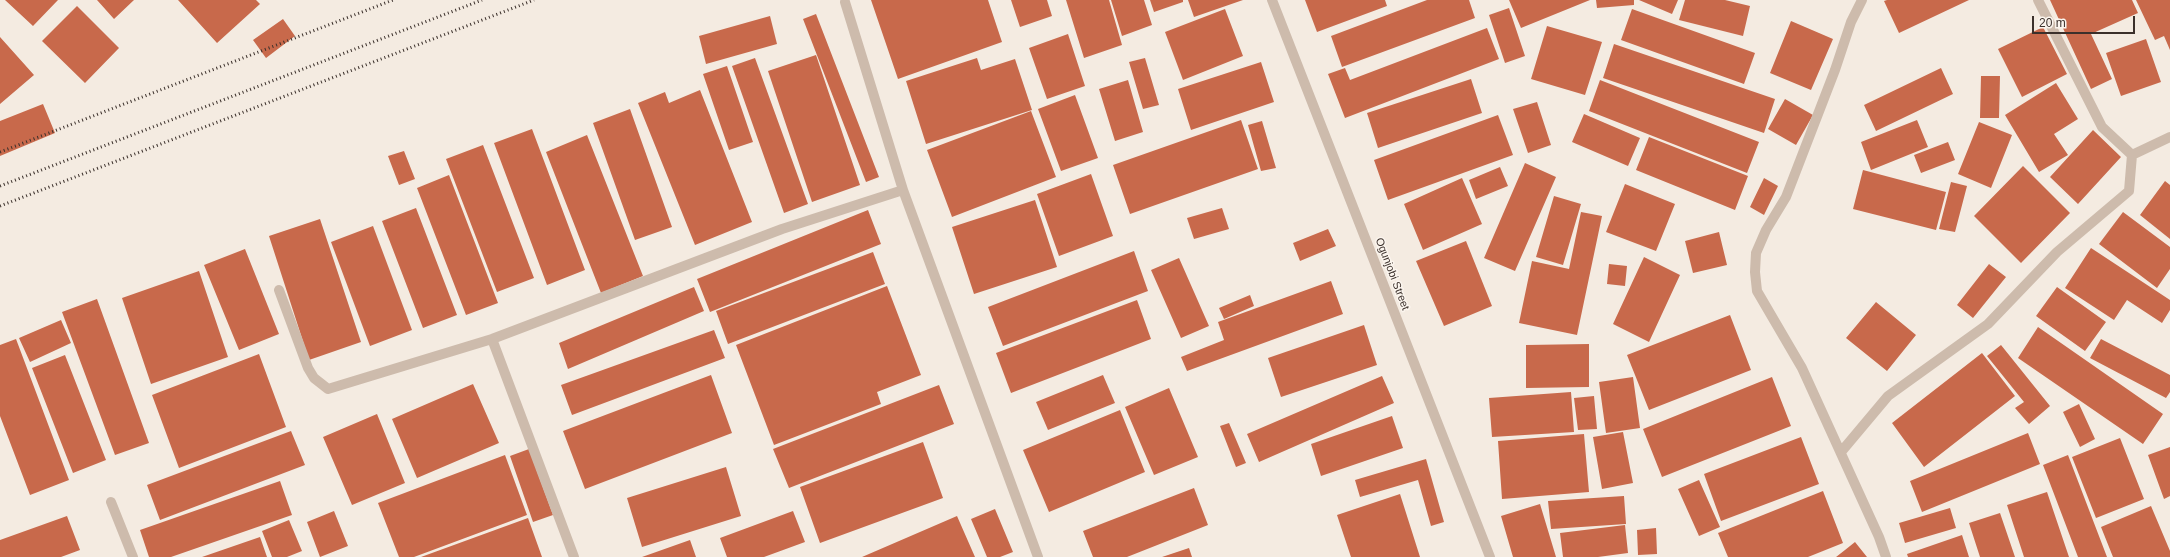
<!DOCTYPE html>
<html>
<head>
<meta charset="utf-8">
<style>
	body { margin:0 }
	#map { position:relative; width:2170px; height:557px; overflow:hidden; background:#f4ebe1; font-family:Arial,sans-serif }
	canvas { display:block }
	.scale { position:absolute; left:2032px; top:16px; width:103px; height:18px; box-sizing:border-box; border:2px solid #3b302b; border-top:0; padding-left:5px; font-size:12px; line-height:14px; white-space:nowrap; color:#3b302b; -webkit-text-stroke:3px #fbf5ee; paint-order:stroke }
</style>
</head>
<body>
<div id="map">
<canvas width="2170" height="557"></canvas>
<div class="scale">20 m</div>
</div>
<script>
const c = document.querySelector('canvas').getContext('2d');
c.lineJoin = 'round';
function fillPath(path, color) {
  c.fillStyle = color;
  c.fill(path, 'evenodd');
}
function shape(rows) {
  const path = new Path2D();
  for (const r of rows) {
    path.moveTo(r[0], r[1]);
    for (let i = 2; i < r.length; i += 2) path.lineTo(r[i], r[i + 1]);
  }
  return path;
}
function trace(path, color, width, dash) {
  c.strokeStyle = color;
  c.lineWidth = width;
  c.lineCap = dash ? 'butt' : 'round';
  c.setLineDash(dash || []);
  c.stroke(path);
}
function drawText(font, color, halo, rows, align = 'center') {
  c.font = font + ' Arial,sans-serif';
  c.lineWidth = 3;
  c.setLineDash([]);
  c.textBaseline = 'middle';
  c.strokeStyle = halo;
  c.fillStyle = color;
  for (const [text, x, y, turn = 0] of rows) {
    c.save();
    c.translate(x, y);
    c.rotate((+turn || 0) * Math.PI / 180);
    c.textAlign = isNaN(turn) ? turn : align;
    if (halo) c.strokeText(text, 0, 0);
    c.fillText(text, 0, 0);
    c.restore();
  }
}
const building = shape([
	[5,0,58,0,33,26],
	[97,0,134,0,114,19],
	[178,0,256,0,260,4,217,43],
	[871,0,988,0,1002,42,898,79],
	[1011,0,1047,0,1052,16,1020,27],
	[1066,0,1109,0,1122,45,1084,58],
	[1111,0,1144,0,1152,25,1122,36],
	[1150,0,1183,0,1183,2,1154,12],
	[1188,0,1243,0,1194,17],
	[1305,0,1385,0,1387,6,1317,32],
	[1427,0,1469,0,1475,18,1342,67,1331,36],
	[1509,0,1590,0,1521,28],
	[1596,0,1634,0,1634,5,1597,8],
	[1639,0,1678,0,1672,14],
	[1685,0,1725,0,1750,6,1743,36,1679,20],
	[1887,0,1969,0,1899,33,1884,1],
	[2050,0,2132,0,2138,13,2091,34,2112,79,2091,89],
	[2136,0,2170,0,2170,50,2164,36,2155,40],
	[77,6,119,48,85,83,42,41],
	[1509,8,1525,56,1505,63,1489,15],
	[1225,9,1243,56,1183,80,1165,32],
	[1632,9,1755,53,1744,84,1621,40],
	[816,14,879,177,866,182,803,19],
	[770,16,777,44,706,64,699,36],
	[283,19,295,36,266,58,253,40],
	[1791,21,1833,39,1811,90,1770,73],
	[1547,26,1602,42,1585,95,1531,79],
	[2043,27,2067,74,2022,97,1998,49],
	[1487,28,1499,59,1345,118,1328,74,1345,68,1350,80],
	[1068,34,1085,86,1047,99,1029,48],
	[0,37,34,75,0,104],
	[2146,39,2161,82,2121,96,2106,53],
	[1614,44,1775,99,1764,133,1603,78],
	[816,55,860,185,812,202,768,71],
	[755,58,808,204,784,213,732,66],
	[977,58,981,70,1015,59,1032,110,926,144,906,81],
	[1145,58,1159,105,1143,109,1129,62],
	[1261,62,1274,102,1191,130,1178,89],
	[727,66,753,142,729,150,703,74],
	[1941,68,1953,94,1876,131,1864,105],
	[1981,76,2000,76,1999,118,1980,118],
	[1471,79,1482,113,1378,148,1367,113],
	[1128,80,1143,132,1115,141,1099,89],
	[1600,80,1759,142,1747,173,1589,111],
	[2056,83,2078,119,2054,134,2068,155,2039,172,2005,115],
	[700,90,752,222,695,245,638,103,665,92,669,103],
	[1075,95,1098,158,1061,171,1038,109],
	[1785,99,1813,115,1796,145,1768,129],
	[1537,102,1551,145,1528,153,1513,109],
	[43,104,55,133,0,156,0,121],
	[630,109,672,227,635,240,593,123],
	[1031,111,1056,177,952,217,927,150],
	[1584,114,1640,138,1628,166,1572,142],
	[1498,115,1513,155,1388,200,1374,160],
	[1241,120,1258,169,1130,214,1113,165],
	[1917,120,1928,147,1871,170,1861,142],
	[1262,121,1276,168,1261,171,1248,125],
	[1979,122,2012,135,1991,188,1958,174],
	[532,129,585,270,547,285,494,143],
	[2093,130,2121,157,2078,204,2050,177],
	[587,135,643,276,601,293,546,152],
	[1649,137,1748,176,1735,210,1636,170],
	[1948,142,1955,160,1921,173,1914,155],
	[483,145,534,278,497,292,446,159],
	[404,151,415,179,399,185,388,156],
	[1525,163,1556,177,1515,271,1484,258],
	[2023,166,2070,213,2021,263,1974,216],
	[1500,167,1508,186,1476,199,1469,180],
	[1863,170,1946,192,1936,230,1853,209],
	[1091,174,1113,236,1059,256,1037,194],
	[449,175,498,303,466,315,417,188],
	[1462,178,1482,224,1423,250,1404,204],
	[1764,178,1778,186,1764,215,1750,207],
	[2165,181,2170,185,2170,239,2140,215],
	[1951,182,1967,186,1955,232,1939,229],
	[1625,184,1675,204,1656,251,1606,232],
	[1554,196,1581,204,1563,265,1536,257],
	[1035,200,1057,267,974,294,952,227],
	[416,208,457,315,423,328,382,221],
	[1222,208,1229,229,1194,239,1187,218],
	[868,210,881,244,710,312,697,279],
	[1581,212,1602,216,1577,335,1519,323,1532,261,1569,269],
	[2123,212,2170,247,2170,269,2157,288,2099,244],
	[320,219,361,342,309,360,269,236],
	[373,226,412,330,370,346,331,242],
	[1328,229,1336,246,1300,261,1293,243],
	[1719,232,1727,265,1693,273,1685,241],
	[1466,241,1492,306,1444,326,1416,261],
	[2091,248,2170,300,2170,310,2162,323,2127,300,2114,320,2065,288],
	[245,249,279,334,239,350,204,265],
	[1134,251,1148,291,1003,346,988,307],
	[873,252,885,284,728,344,716,311],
	[1644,257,1680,275,1649,342,1613,324],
	[1179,258,1209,326,1181,338,1151,270],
	[1609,264,1627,266,1625,286,1607,284],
	[1989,264,2006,277,1973,318,1957,305],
	[199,271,228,357,151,384,122,298],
	[1331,281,1343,314,1187,371,1181,357,1224,340,1218,322],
	[887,286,921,375,877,392,881,404,774,445,736,345],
	[694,287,704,311,568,369,559,343],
	[2057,287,2106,322,2085,351,2036,316],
	[1250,295,1254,306,1224,319,1219,308],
	[97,299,149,443,115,455,62,312],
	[1137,300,1151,339,1011,393,996,353],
	[1876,302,1916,335,1887,371,1846,338],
	[1730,315,1751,370,1649,410,1627,355],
	[61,320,71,343,30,362,19,338],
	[1364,325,1377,365,1281,397,1268,358],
	[2038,327,2163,414,2143,444,2018,358],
	[714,330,725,358,572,415,561,385],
	[16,339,69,480,30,495,0,416,0,345],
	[2101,339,2170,375,2170,392,2166,398,2090,358],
	[1589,344,1589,387,1526,388,1526,345],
	[2001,345,2050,406,2029,424,2015,408,2024,402,1987,356],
	[1982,353,2015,396,1924,467,1892,423],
	[259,354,286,427,179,468,152,395],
	[65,355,106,460,73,473,32,368],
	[711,375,732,433,585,489,563,431],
	[1103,375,1115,403,1048,430,1036,402],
	[1382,376,1394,403,1259,462,1247,434],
	[1633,377,1640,428,1606,433,1599,382],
	[1772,377,1791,426,1662,477,1643,429],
	[473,384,499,443,417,478,392,419],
	[939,385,954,424,789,488,773,449],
	[1169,388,1198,457,1154,475,1125,407],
	[1571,392,1574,432,1492,437,1489,398],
	[1594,396,1597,429,1578,430,1574,398],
	[2079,404,2095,439,2080,447,2063,412],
	[1120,410,1145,472,1049,512,1023,450],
	[377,414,405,483,352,505,323,437],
	[1392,416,1403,448,1321,476,1311,444],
	[1229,423,1246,463,1236,467,1220,426],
	[291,431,305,465,160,520,147,485],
	[1623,432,1633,483,1602,489,1593,437],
	[2028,433,2040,464,1922,512,1910,481],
	[1584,434,1589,492,1502,499,1498,441],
	[1801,437,1819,484,1721,521,1704,474],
	[2120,438,2144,499,2096,518,2072,457],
	[923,442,943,498,820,543,800,487],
	[2170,447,2170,496,2164,499,2148,455],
	[529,449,553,515,533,522,510,456],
	[505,455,527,515,414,557,399,557,378,503],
	[2068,455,2107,557,2078,557,2043,465],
	[1426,459,1444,522,1431,526,1418,480,1360,497,1355,480],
	[726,467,741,516,642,547,627,498],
	[1699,480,1720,527,1699,536,1678,489],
	[280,481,292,515,171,557,149,557,140,530],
	[1194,488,1208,525,1127,557,1093,557,1083,531],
	[1823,491,1843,543,1808,557,1728,557,1718,533],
	[2047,492,2069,557,2024,557,2007,505],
	[1400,494,1420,557,1351,557,1337,515],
	[1624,496,1626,524,1551,529,1548,501],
	[1540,504,1556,557,1513,557,1501,516],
	[2151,506,2170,551,2170,557,2113,557,2101,527],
	[1950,508,1956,528,1905,543,1899,523],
	[995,509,1013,552,1000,557,987,557,971,519],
	[334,511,348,546,320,557,307,522],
	[793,511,805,542,764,557,727,557,720,538],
	[2000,513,2015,557,1980,557,1969,523],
	[67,516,80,550,61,557,0,557,0,540],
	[957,516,975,557,862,557],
	[528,518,542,557,421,557],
	[289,520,302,551,287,557,272,557,262,531],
	[1625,525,1628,553,1598,557,1563,557,1560,533],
	[1656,528,1657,554,1638,555,1637,530],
	[1962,535,1969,557,1908,557,1907,554],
	[260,537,267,557,202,557],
	[690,540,696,557,642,557],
	[1855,542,1867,557,1836,557,1845,550],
	[1189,548,1192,557,1162,557]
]);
const minor = shape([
	[1272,0,1490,557],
	[1862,0,1851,22,1835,70,1786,197,1766,230,1756,253,1755,272,1757,291,1802,368,1879,537,1886,557],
	[2038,0,2102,127,2132,155],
	[845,2,903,190,1038,557],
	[2132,155,2170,137],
	[279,290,308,368,314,378,328,389,492,339,782,229,903,190],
	[492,339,574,557],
	[1841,452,1888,396,1988,324,2057,252,2129,191,2132,155],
	[111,502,133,557]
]);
const rail = shape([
	[0,152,393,0],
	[0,186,482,0],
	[0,206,534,0]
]);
const streetNames = [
	["Ogunjobi Street",1392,274,69]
];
fillPath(building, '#c8694b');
trace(minor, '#cdbbac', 10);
trace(rail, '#3b302b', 3, [1, 3]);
drawText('11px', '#3b302b', '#fbf5ee', streetNames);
</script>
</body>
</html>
